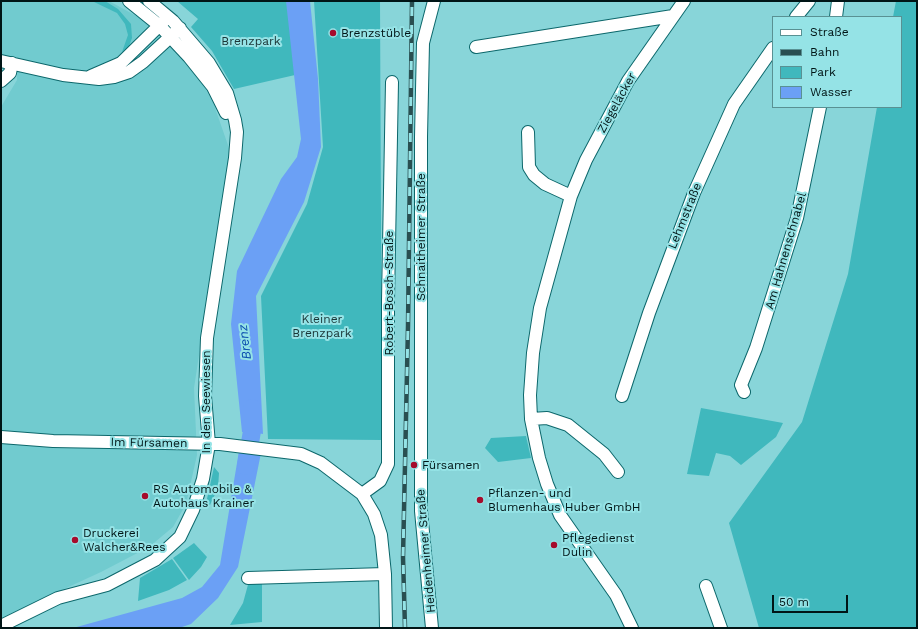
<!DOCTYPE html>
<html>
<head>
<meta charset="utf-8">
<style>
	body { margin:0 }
	#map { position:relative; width:918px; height:629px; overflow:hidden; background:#88d5d9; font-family:"Work Sans",sans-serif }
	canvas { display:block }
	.frame { position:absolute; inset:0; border:2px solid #001516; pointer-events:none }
	.legend { position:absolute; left:772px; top:16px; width:130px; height:92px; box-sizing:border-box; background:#95e3e6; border:1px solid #599193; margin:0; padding:5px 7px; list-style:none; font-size:12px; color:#001516 }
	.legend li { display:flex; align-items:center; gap:8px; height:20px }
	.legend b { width:20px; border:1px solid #599193 }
	.scale { position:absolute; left:772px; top:595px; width:76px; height:18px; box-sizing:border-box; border:2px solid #001516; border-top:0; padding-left:5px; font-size:12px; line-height:14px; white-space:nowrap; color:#001516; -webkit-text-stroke:3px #95e3e6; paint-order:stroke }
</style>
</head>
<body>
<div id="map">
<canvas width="918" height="629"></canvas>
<div class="frame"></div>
<ul class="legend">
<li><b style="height:5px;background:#fff"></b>Straße</li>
<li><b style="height:5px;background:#294f51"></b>Bahn</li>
<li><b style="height:11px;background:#40b8bd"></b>Park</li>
<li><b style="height:11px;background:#6ba0f5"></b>Wasser</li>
</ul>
<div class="scale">50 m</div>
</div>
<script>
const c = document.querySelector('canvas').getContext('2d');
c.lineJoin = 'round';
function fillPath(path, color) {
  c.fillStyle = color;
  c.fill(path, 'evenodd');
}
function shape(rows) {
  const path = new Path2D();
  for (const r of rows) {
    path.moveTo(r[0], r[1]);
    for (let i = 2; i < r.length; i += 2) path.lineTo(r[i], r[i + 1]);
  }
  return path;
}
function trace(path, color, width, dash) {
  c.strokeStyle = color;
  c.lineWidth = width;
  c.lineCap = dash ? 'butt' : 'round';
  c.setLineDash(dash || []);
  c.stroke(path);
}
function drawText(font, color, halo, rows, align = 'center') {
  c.font = font + ' "Work Sans",sans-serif';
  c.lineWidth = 4;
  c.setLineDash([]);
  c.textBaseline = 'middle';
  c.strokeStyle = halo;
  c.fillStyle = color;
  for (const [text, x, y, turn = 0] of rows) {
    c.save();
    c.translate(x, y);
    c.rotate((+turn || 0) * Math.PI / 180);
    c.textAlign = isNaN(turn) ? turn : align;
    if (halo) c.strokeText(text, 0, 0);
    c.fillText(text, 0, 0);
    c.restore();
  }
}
const built = shape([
	[1,1,109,1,151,24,194,67,214,105,230,151,194,388,197,455,186,504,173,527,149,547,101,572,1,618,1,107,17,80,17,65,1,61]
]);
const green = shape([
	[92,1,105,1,118,9,131,24,132,38,129,46,122,52,128,35,125,24,117,13],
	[177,1,287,1,295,75,234,89,212,51,191,27,198,19],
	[314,1,380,1,382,440,268,439,261,296,307,204,323,147],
	[896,1,917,1,917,628,759,628,729,523,802,422,848,274,877,107,901,107,901,17,893,17],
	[701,408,783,423,776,437,741,465,730,456,716,453,709,476,687,474],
	[526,436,531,458,498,462,485,448,491,438],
	[214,467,219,473,218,488,210,505,205,508],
	[194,543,207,557,201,567,189,580,173,558],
	[172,559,187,580,169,590,138,601,140,578],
	[249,581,262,581,262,622,230,625,243,603]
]);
const water = shape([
	[286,1,310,1,318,79,321,147,304,202,256,296,263,434,252,432,242,432,231,324,237,271,281,179,297,157,301,139],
	[239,451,261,453,238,567,218,598,191,624,179,628,73,628,182,598,202,587,220,565]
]);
const river = shape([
	[246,466,252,431,252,408]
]);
const minor = shape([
	[129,1,160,26,189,57,213,87,226,113],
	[796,17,809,1],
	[836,17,838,1],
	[476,47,673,16],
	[1,61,63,75,99,79,114,77,129,72,143,62,180,28],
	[91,76,121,63,165,20],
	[1,81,10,73,12,63],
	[528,132,529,167,534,175,545,184,571,196],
	[744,392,741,385,756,348,797,218,820,107],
	[622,396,649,313,694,193,734,104,773,48],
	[531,419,547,418,568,425,604,454,618,472],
	[1,437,53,441,220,444,301,454,321,463,362,494,374,514,381,535,385,574,386,628],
	[362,494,380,481,388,464,388,300,392,82],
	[248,578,385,574],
	[706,586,721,628],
	[1,626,58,598,107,585,155,560,180,537,193,510,203,479,209,444,205,396,207,338,235,158,237,132,235,120,227,93,209,63,173,21,149,1],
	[432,628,421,511,421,137,423,43,434,1],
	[632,628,616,595,560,515,547,484,539,458,531,419,530,395,533,353,540,308,571,196,586,160,628,81,684,1]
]);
const rail = shape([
	[405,628,403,557,408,326,412,1]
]);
const markers = [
	[333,33,4,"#a60b2c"],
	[414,465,4,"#a60b2c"],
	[145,496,4,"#a60b2c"],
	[480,500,4,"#a60b2c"],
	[75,540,4,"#a60b2c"],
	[554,545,4,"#a60b2c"]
];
const poiNames = [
	["Brenzstüble",341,33],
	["Fürsamen",422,465],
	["RS Automobile &",153,489],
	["Autohaus Krainer",153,503],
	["Pflanzen- und",488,493],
	["Blumenhaus Huber GmbH",488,507],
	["Druckerei",83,533],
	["Walcher&Rees",83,547],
	["Pflegedienst",562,538],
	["Dulin",562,552]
];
const parkNames = [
	["Brenzpark",251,41],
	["Kleiner",322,319],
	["Brenzpark",322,333]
];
const streetNames = [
	["Ziegeläcker",617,103,-61],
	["Lehmstraße",685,216,-68],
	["Schnaitheimer Straße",421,237,-90],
	["Am Hahnenschnabel",786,251,-74],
	["Robert-Bosch-Straße",389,293,-90],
	["In den Seewiesen",206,402,-90],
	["Im Fürsamen",149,443,1],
	["Heidenheimer Straße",426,551,-95]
];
const waterNames = [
	["Brenz",245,342,-97]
];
fillPath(built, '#71cbcf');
fillPath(green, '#40b8bd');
fillPath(water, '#6ba0f5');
trace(river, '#6ba0f5', 18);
trace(minor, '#0c676b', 14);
trace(minor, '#fff', 12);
trace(rail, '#294f51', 4.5);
trace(rail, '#95e3e6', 3, [9]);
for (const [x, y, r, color] of markers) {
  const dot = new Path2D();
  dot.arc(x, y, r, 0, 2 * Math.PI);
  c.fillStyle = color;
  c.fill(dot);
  trace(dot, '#95e3e6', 1.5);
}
drawText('12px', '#001516', '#95e3e6', poiNames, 'left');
drawText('12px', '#1a3536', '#95e3e6', parkNames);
drawText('12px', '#001516', '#95e3e6', streetNames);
drawText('italic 13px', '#0d4fb0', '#95e3e6', waterNames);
</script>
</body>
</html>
